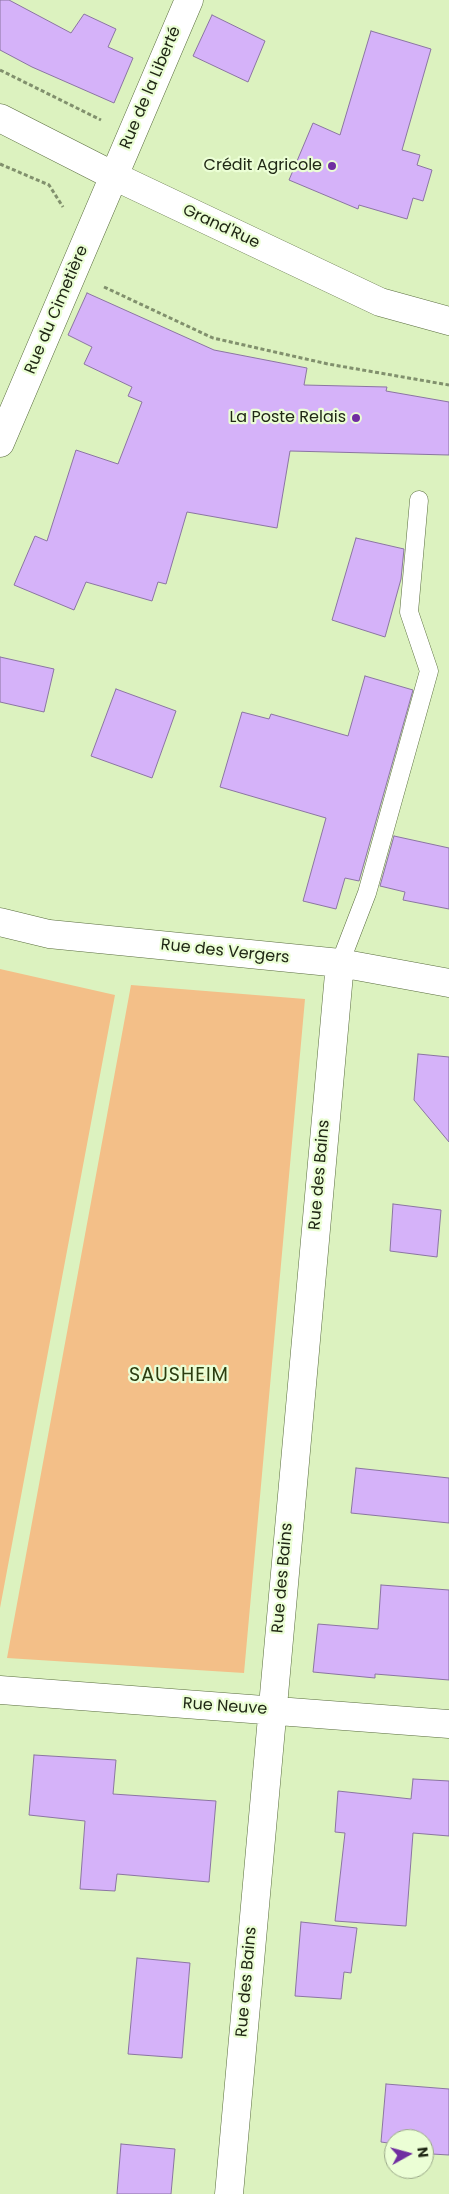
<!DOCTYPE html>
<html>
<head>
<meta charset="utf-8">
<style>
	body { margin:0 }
	#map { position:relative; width:449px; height:2194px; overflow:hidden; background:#dcf2bf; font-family:Poppins,sans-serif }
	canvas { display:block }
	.north { position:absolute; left:384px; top:2129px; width:50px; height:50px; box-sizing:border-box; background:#ebfed5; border:1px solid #9aa888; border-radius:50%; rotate:83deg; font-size:14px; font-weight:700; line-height:20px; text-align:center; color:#202815 }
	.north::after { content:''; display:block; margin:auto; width:18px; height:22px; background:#702da1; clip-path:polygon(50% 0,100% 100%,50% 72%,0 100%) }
</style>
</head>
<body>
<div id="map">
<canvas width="449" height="2194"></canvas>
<div class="north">N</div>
</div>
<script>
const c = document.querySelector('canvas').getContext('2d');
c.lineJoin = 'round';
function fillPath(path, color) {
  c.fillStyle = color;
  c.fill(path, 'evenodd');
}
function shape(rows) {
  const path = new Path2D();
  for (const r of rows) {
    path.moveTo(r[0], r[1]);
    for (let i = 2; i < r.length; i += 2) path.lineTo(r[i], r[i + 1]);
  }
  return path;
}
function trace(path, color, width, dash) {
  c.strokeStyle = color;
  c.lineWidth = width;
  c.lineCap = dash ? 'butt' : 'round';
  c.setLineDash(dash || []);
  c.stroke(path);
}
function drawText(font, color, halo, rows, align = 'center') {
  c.font = font + ' Poppins,sans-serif';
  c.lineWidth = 4.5;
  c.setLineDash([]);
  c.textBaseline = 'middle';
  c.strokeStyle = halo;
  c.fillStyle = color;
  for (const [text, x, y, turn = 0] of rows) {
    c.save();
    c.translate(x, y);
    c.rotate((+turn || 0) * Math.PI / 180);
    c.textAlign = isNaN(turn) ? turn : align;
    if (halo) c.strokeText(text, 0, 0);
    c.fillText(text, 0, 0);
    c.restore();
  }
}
const green = shape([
	[0,969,115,995,0,1608],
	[131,985,305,999,244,1673,7,1658]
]);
const building = shape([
	[0,0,9,0,71,33,84,14,116,29,108,47,133,58,114,103,32,67,0,50,0,0],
	[212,15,265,41,248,82,193,56,212,15],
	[371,31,431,49,402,150,420,155,417,165,432,170,423,201,413,198,407,219,359,205,358,209,289,180,313,123,340,135,371,31],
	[87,293,214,350,307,368,304,385,387,387,386,391,449,402,449,455,290,451,277,528,187,512,166,584,158,582,152,601,86,582,74,610,14,585,35,536,47,541,76,450,118,464,142,402,128,396,132,387,84,364,92,347,68,335,87,293],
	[356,538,404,549,401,579,385,637,332,620,356,538],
	[0,657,54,669,44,712,0,702,0,657],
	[365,676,413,690,359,881,345,878,336,909,303,901,326,818,220,787,242,712,269,719,271,714,348,736,365,676],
	[116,689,176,711,152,778,91,756,116,689],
	[394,836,449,848,449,909,403,900,405,892,380,886,394,836],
	[418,1054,449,1057,449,1142,414,1100,418,1054],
	[393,1204,441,1210,437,1257,390,1251,393,1204],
	[356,1468,449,1478,449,1523,351,1513,356,1468],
	[381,1585,449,1590,449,1680,375,1674,375,1678,313,1672,318,1624,378,1629,381,1585],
	[34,1755,116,1760,113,1794,216,1801,209,1882,117,1874,115,1891,80,1889,85,1821,29,1815,34,1755],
	[413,1779,449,1781,449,1836,413,1833,406,1926,335,1921,345,1833,335,1832,338,1791,411,1799,413,1779],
	[301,1922,357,1928,351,1973,344,1972,341,1999,295,1996,301,1922],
	[137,1958,190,1963,182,2058,128,2054,137,1958],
	[386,2084,449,2089,449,2155,432,2154,431,2161,424,2161,424,2139,394,2139,394,2159,388,2159,388,2143,381,2142,386,2084],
	[121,2144,175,2149,171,2194,117,2194,121,2144]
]);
const path = shape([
	[0,70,101,120],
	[0,164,49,185,63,207],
	[104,287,213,338,328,364,449,385]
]);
const service = shape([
	[340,963,367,893,429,671,409,612,419,500]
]);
const minor = shape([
	[0,443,189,0],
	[0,922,49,934,340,963,449,983],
	[0,1690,449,1724],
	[229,2194,340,963]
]);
const secondary = shape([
	[0,118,114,176,380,302,449,321]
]);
const markers = [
	[332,166,5,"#702da1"],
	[356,418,5,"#702da1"]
];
const streetNames = [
	["Rue de la Liberté",151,88,-67],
	["Grand'Rue",221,227,25],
	["Rue du Cimetière",57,310,-67],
	["Rue des Vergers",225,952,6],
	["Rue des Bains",320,1175,-85],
	["Rue des Bains",283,1578,-85],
	["Rue Neuve",225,1707,4],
	["Rue des Bains",247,1982,-85]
];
const poiNames = [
	["Crédit Agricole",322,166],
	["La Poste Relais",346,418]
];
const quarterNames = [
	["SAUSHEIM",179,1376]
];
fillPath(green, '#f3bf88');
fillPath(building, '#d5b2f9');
trace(building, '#8b75a2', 1);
trace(service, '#596c3e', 19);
trace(minor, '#596c3e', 29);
trace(secondary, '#596c3e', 29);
trace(path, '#81906d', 3, [4, 2.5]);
trace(service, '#fff', 18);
trace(minor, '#fff', 28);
trace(secondary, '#fff', 28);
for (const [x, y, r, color] of markers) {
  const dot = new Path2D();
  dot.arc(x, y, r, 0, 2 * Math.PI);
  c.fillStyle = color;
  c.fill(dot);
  trace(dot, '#ebfed5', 2);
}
drawText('16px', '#202815', '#ebfed5', streetNames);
drawText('16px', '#202815', '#ebfed5', poiNames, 'right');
c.letterSpacing = '1px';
drawText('19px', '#2c3d10', '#ebfed5', quarterNames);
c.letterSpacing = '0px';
</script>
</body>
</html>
